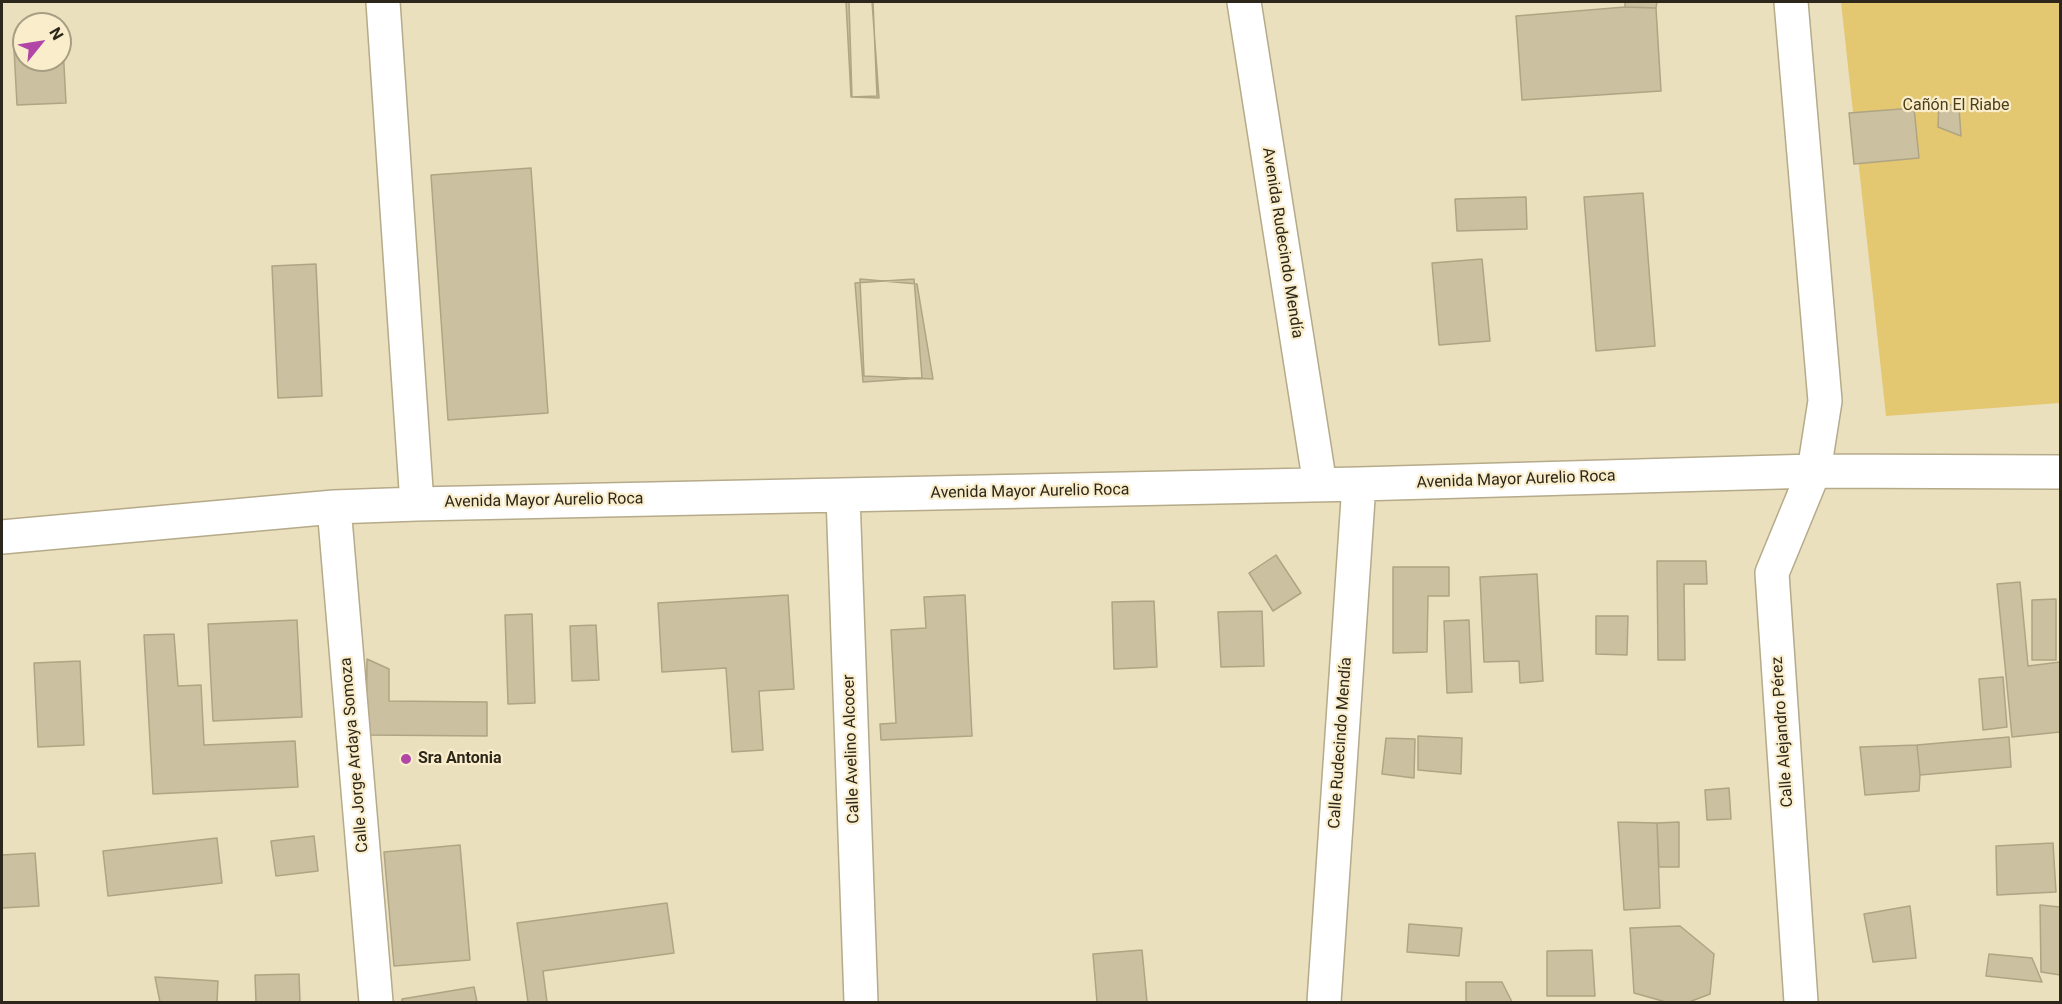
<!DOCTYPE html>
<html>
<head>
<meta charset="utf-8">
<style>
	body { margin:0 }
	#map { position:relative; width:2062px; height:1004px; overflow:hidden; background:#ebe0be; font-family:Roboto,sans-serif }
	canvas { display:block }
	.frame { position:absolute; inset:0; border:3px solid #2c271a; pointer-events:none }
	.north { position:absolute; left:12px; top:12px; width:60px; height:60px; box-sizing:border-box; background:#f9edcb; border:2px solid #a79e84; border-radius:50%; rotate:60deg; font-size:16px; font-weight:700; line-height:24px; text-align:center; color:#2c271a }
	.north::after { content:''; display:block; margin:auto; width:21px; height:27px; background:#b246a7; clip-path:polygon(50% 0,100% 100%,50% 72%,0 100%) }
</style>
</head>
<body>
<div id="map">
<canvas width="2062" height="1004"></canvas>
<div class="frame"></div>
<div class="north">N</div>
</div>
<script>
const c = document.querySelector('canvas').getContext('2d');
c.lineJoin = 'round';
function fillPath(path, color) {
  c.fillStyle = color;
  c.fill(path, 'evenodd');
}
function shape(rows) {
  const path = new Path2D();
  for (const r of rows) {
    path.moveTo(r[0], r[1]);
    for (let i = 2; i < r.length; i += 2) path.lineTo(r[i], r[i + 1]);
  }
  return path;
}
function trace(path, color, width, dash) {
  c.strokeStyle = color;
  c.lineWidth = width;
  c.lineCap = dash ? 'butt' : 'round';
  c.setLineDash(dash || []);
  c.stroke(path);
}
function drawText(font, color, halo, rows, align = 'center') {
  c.font = font + ' Roboto,sans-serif';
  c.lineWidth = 4.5;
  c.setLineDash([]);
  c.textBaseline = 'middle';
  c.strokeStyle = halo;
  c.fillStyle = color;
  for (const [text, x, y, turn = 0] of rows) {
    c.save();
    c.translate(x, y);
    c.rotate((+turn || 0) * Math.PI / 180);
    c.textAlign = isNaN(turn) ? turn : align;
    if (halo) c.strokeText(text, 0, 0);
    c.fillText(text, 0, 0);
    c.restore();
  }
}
const green = shape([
	[1841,2,2060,2,2060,403,1886,416]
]);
const building = shape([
	[846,2,873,2,877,96,851,97,846,2],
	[849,2,872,2,879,98,852,97,849,2],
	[1625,2,1657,2,1656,8,1625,7,1625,2],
	[1625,7,1656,8,1661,91,1522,100,1516,16,1625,7],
	[60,47,63,47,66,103,17,105,14,49,24,49,24,60,60,60,60,47],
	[1939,101,1959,108,1961,136,1938,127,1939,101],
	[1914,108,1919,158,1854,164,1849,113,1914,108],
	[531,168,548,413,448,420,431,175,531,168],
	[1643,193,1655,346,1596,351,1584,197,1643,193],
	[1526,197,1527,229,1457,231,1455,199,1526,197],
	[1482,259,1490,341,1439,345,1432,263,1482,259],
	[316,264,322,396,278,398,272,266,316,264],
	[860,279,917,284,933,379,864,376,860,279],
	[914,279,922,378,863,382,855,283,914,279],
	[1276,555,1301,593,1273,611,1249,573,1276,555],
	[1657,561,1706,561,1707,584,1684,584,1685,660,1658,660,1657,561],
	[1393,567,1449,567,1449,596,1428,596,1427,652,1393,653,1393,567],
	[1537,574,1543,681,1520,683,1519,661,1484,662,1480,577,1537,574],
	[2020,582,2028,666,2060,662,2060,732,2012,737,1997,584,2020,582],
	[788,595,794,689,759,691,763,750,732,752,726,668,662,672,658,603,788,595],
	[965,595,972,736,881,740,880,724,896,723,891,630,926,628,924,597,965,595],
	[2056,599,2056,660,2032,660,2032,600,2056,599],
	[1154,601,1157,667,1114,669,1112,602,1154,601],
	[1262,611,1264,666,1221,667,1218,612,1262,611],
	[532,614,535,703,508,704,505,615,532,614],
	[1596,616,1628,616,1627,655,1596,654,1596,616],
	[297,620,302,717,213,721,208,624,297,620],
	[1469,620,1472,692,1447,693,1444,621,1469,620],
	[596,625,599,680,572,681,570,626,596,625],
	[174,634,178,686,201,685,204,745,295,741,298,787,153,794,144,635,174,634],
	[367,659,389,669,389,701,487,702,487,736,366,735,367,659],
	[80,661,84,745,38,747,34,663,80,661],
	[2003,677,2007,727,1983,730,1979,679,2003,677],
	[1418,736,1462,738,1461,774,1418,770,1418,736],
	[2009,737,2011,767,1920,775,1917,745,2009,737],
	[1386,738,1415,739,1414,778,1382,774,1386,738],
	[1917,745,1920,775,1919,791,1865,795,1860,747,1917,745],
	[1729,788,1731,819,1707,820,1705,790,1729,788],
	[1618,822,1657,823,1660,908,1624,910,1618,822],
	[1679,822,1679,867,1659,867,1657,823,1679,822],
	[314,836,318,871,276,876,271,841,314,836],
	[217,838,222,883,108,896,103,851,217,838],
	[2053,843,2056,892,1997,895,1996,846,2053,843],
	[460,845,470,960,394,966,384,852,460,845],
	[35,853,39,906,2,908,2,855,35,853],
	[667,903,674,953,543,971,547,1002,528,1002,517,923,667,903],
	[2040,905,2060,907,2060,975,2041,972,2040,905],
	[1910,906,1916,958,1873,962,1864,914,1910,906],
	[1409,924,1462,928,1459,956,1407,952,1409,924],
	[1680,926,1714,954,1710,994,1689,1002,1666,1002,1634,993,1630,928,1680,926],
	[1142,950,1147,1002,1097,1002,1093,954,1142,950],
	[1592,950,1595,996,1547,996,1547,951,1592,950],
	[1989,954,2032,958,2042,982,1986,976,1989,954],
	[299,974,300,1002,256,1002,255,975,299,974],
	[155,977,218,981,217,1002,160,1002,155,977],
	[1466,982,1502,982,1512,1002,1466,1002,1466,982],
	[474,987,477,1002,402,1002,402,999,474,987]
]);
const street = shape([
	[383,2,417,504],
	[1244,2,1320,485],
	[1791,2,1825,401,1814,471,1772,573,1801,1002],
	[843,496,861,1002],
	[334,507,376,1002],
	[2,537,334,507,417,504,1359,484,1814,471,2060,472],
	[1324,1002,1359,484]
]);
const markers = [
	[406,759,6,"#b246a7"]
];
const parkNames = [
	["Cañón El Riabe",1956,106]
];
const streetNames = [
	["Avenida Rudecindo Mendía",1282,243,81],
	["Avenida Mayor Aurelio Roca",1516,480,-2],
	["Avenida Mayor Aurelio Roca",1030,492,-1],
	["Avenida Mayor Aurelio Roca",544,501,-1],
	["Calle Alejandro Pérez",1783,732,-94],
	["Calle Rudecindo Mendía",1341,743,-86],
	["Calle Avelino Alcocer",852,749,-92],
	["Calle Jorge Ardaya Somoza",355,755,-95]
];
const poiNames = [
	["Sra Antonia",418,759]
];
fillPath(green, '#e3c771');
fillPath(building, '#cbc09f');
trace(building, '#afa483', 1.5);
trace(street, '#b5aa89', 36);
trace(street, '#fff', 33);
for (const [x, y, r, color] of markers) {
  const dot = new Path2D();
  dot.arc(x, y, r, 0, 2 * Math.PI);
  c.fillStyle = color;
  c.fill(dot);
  trace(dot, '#f9edcb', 2);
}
drawText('16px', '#4b3e16', '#f9edcb', parkNames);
drawText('16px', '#2c271a', '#f9edcb', streetNames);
drawText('bold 16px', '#2c271a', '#f9edcb', poiNames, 'left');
</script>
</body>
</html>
